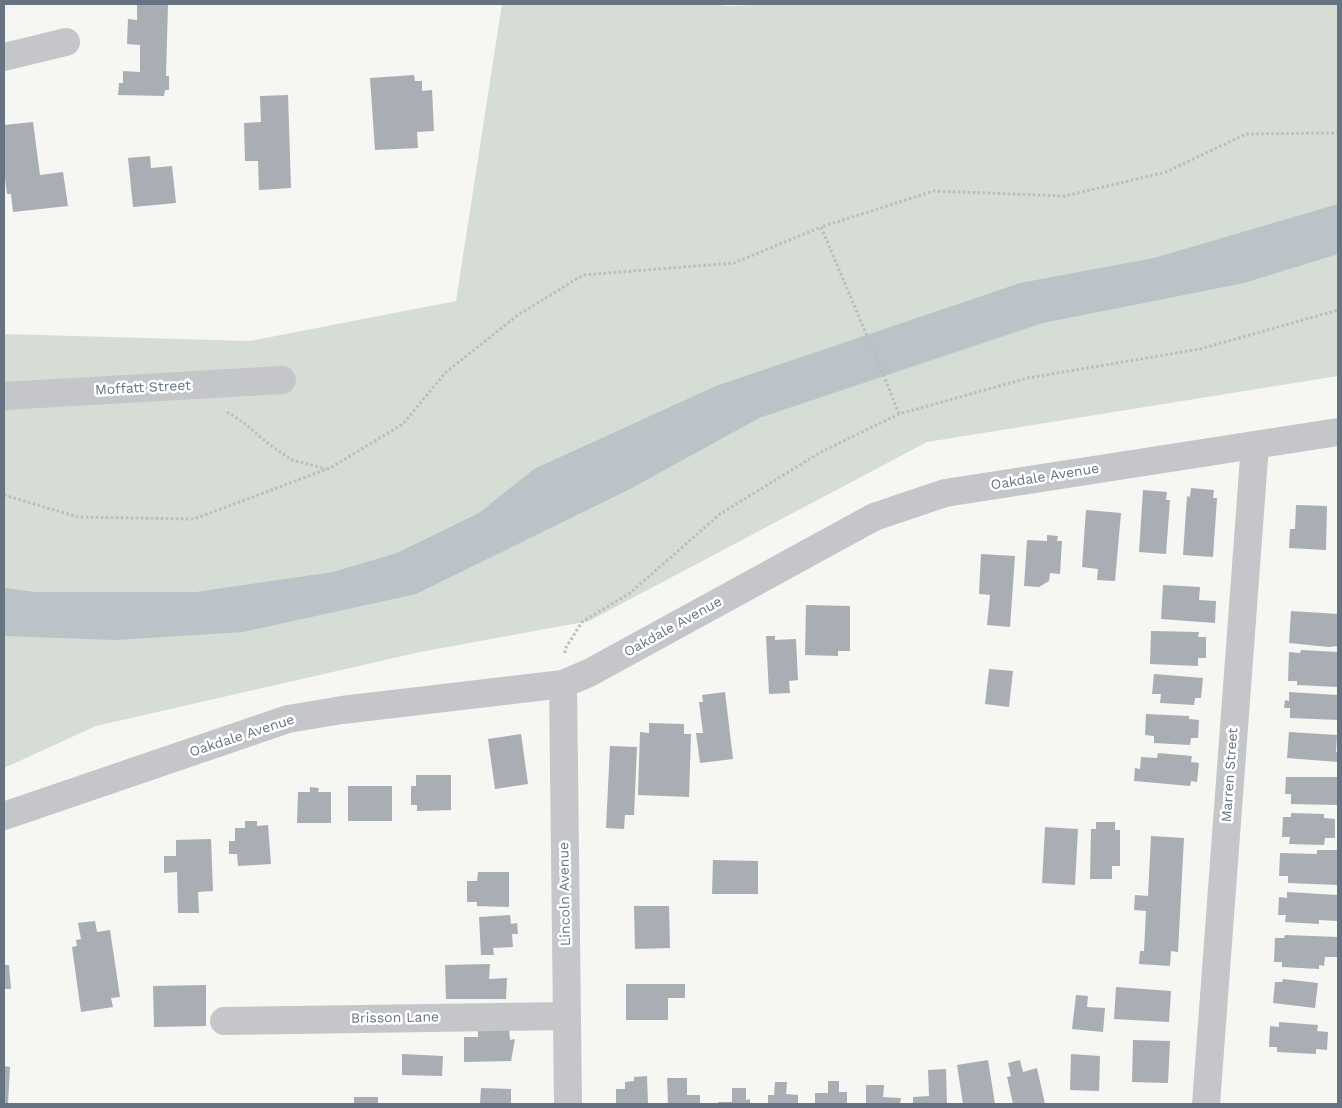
<!DOCTYPE html>
<html>
<head>
<meta charset="utf-8">
<style>
	body { margin:0 }
	#map { position:relative; width:1342px; height:1108px; overflow:hidden; background:#f6f6f2; font-family:"Work Sans",sans-serif }
	canvas { display:block }
	.frame { position:absolute; inset:0; border:5px solid #667382; pointer-events:none }
</style>
</head>
<body>
<div id="map">
<canvas width="1342" height="1108"></canvas>
<div class="frame"></div>
</div>
<script>
const c = document.querySelector('canvas').getContext('2d');
c.lineJoin = 'round';
function fillPath(path, color) {
  c.fillStyle = color;
  c.fill(path, 'evenodd');
}
function shape(rows) {
  const path = new Path2D();
  for (const r of rows) {
    path.moveTo(r[0], r[1]);
    for (let i = 2; i < r.length; i += 2) path.lineTo(r[i], r[i + 1]);
  }
  return path;
}
function trace(path, color, width, dash) {
  c.strokeStyle = color;
  c.lineWidth = width;
  c.lineCap = dash ? 'butt' : 'round';
  c.setLineDash(dash || []);
  c.stroke(path);
}
function drawText(font, color, halo, rows, align = 'center') {
  c.font = font + ' "Work Sans",sans-serif';
  c.lineWidth = 5;
  c.setLineDash([]);
  c.textBaseline = 'middle';
  c.strokeStyle = halo;
  c.fillStyle = color;
  for (const [text, x, y, turn = 0] of rows) {
    c.save();
    c.translate(x, y);
    c.rotate((+turn || 0) * Math.PI / 180);
    c.textAlign = isNaN(turn) ? turn : align;
    if (halo) c.strokeText(text, 0, 0);
    c.fillText(text, 0, 0);
    c.restore();
  }
}
const green = shape([
	[502,4,709,4,729,6,778,4,1338,4,1338,376,927,442,589,621,420,652,96,726,4,768,4,334,250,341,456,301]
]);
const water = shape([
	[1338,204,1338,254,1244,283,1043,323,759,418,632,488,416,594,243,632,116,640,4,636,4,588,35,592,196,592,333,572,397,553,479,513,534,469,716,386,1020,283,1154,258]
]);
const building = shape([
	[137,4,168,4,166,76,169,76,169,90,165,90,164,96,118,95,119,83,123,83,123,71,140,72,140,45,127,44,128,19,137,20],
	[414,75,415,81,422,81,422,91,432,90,434,131,417,132,418,148,375,150,370,78],
	[288,95,291,188,259,190,258,161,245,161,244,123,261,122,260,96],
	[33,122,40,175,63,172,68,206,13,212,11,194,7,194,4,170,4,125],
	[150,156,151,168,172,166,176,203,133,207,128,158],
	[1191,488,1214,490,1213,498,1217,498,1213,557,1183,555,1187,496,1190,497],
	[1143,490,1167,492,1166,500,1170,500,1166,554,1139,552],
	[1296,505,1327,506,1326,550,1289,548,1290,529,1295,529],
	[1086,510,1121,513,1115,581,1097,580,1098,569,1082,567],
	[1047,535,1058,536,1057,541,1062,541,1060,574,1050,573,1049,581,1039,587,1024,586,1027,540,1047,541],
	[981,554,1015,556,1010,627,987,625,990,595,979,594],
	[1163,585,1200,587,1199,600,1216,601,1215,623,1161,619],
	[806,605,850,606,850,651,838,651,838,656,805,655],
	[1291,611,1338,614,1338,646,1329,647,1289,643],
	[1151,631,1199,632,1198,637,1206,637,1206,658,1198,658,1198,666,1150,664],
	[766,636,775,636,775,640,796,639,798,680,789,681,790,693,769,694],
	[1301,650,1338,652,1338,687,1297,685,1297,681,1288,681,1289,652,1300,653],
	[989,669,1013,671,1009,707,985,704],
	[1154,674,1203,678,1201,698,1195,698,1194,705,1160,703,1161,694,1152,694],
	[725,692,733,759,700,763,696,733,703,733,699,702,703,702,702,695],
	[1289,692,1338,695,1338,720,1290,718,1290,708,1284,708,1285,700,1289,701],
	[1146,714,1189,716,1189,719,1199,720,1198,738,1191,738,1190,745,1154,743,1154,736,1145,735],
	[649,723,684,724,684,734,691,734,689,797,638,795,640,732,649,733],
	[1289,732,1337,735,1336,752,1338,752,1338,762,1287,758],
	[521,734,528,784,495,789,488,739],
	[610,746,637,747,634,815,625,815,624,829,606,828],
	[1158,753,1192,756,1191,762,1199,763,1197,782,1191,781,1190,786,1134,781,1135,768,1140,769,1141,757,1157,758],
	[416,775,451,775,451,810,417,811,417,805,411,805,411,786,416,786],
	[1286,777,1338,777,1338,805,1291,804,1291,794,1285,794],
	[348,786,392,786,392,821,348,821],
	[310,787,319,788,318,792,331,792,331,823,297,823,298,792,310,792],
	[1291,813,1324,814,1324,818,1335,819,1335,838,1325,838,1324,845,1289,844,1290,837,1282,837,1283,817,1291,817],
	[245,821,257,821,257,826,268,825,271,864,238,866,237,854,229,854,229,841,235,841,235,828,245,828],
	[1096,822,1115,822,1115,830,1120,830,1120,866,1112,866,1112,879,1090,879,1091,829,1096,829],
	[1045,827,1078,829,1075,885,1042,883],
	[1151,836,1184,838,1178,952,1171,951,1170,966,1139,964,1140,951,1144,951,1146,911,1134,910,1135,895,1148,896],
	[211,839,213,891,198,892,199,913,178,913,177,872,164,873,164,856,176,856,176,840],
	[1317,850,1338,850,1338,885,1288,883,1288,876,1279,876,1280,853,1317,854],
	[713,860,758,861,758,894,712,894],
	[478,872,509,872,509,907,477,906,477,902,467,902,467,881,477,881],
	[1287,892,1338,895,1338,921,1319,920,1319,924,1285,922,1286,915,1278,915,1279,897,1287,898],
	[634,906,669,906,670,948,635,949],
	[510,915,511,924,517,923,518,934,512,934,513,947,493,948,494,955,481,955,479,917],
	[95,921,97,932,110,930,120,997,111,998,113,1007,81,1012,72,947,77,946,76,940,81,939,78,923],
	[1285,935,1338,937,1338,957,1325,957,1324,966,1319,965,1319,969,1282,967,1282,962,1274,962,1275,938,1284,938],
	[490,964,489,979,507,978,506,999,446,999,445,965],
	[4,965,9,965,11,989,4,989],
	[1283,979,1318,983,1315,1008,1273,1003,1275,982,1282,982],
	[626,984,685,984,685,998,668,998,668,1020,626,1020],
	[206,985,206,1026,154,1027,153,986],
	[1116,987,1171,991,1169,1022,1114,1019],
	[1076,995,1088,996,1087,1007,1105,1008,1103,1032,1072,1029],
	[1279,1022,1318,1025,1317,1031,1328,1032,1327,1050,1316,1049,1316,1054,1277,1052,1277,1047,1269,1047,1270,1026,1279,1027],
	[509,1028,510,1040,515,1039,511,1061,464,1062,464,1037,478,1037,478,1029],
	[1133,1040,1170,1041,1168,1083,1132,1082],
	[402,1054,443,1056,442,1076,402,1075],
	[1071,1054,1100,1056,1099,1091,1070,1090],
	[988,1060,995,1104,963,1104,957,1065],
	[1020,1060,1023,1072,1037,1068,1045,1104,1013,1104,1007,1077,1011,1076,1008,1063],
	[4,1066,10,1067,8,1104,4,1104],
	[946,1069,947,1104,913,1104,913,1097,929,1096,928,1070],
	[647,1076,648,1104,616,1104,616,1089,625,1089,625,1082,634,1081,634,1077],
	[667,1078,687,1078,687,1095,700,1095,700,1104,668,1104],
	[828,1081,839,1081,839,1092,847,1092,847,1104,815,1104,815,1093,828,1093],
	[775,1082,787,1082,786,1094,798,1095,798,1104,768,1104,768,1095,774,1095],
	[866,1085,884,1085,883,1097,901,1098,900,1104,866,1104],
	[481,1088,511,1089,511,1104,480,1104],
	[732,1088,746,1088,746,1100,750,1099,750,1104,718,1104,718,1102,732,1102],
	[354,1097,378,1097,378,1104,354,1104]
]);
const path = shape([
	[227,412,244,423,270,445,292,460,326,469],
	[899,414,884,376,821,227,934,191,1065,196,1166,172,1246,134,1338,133],
	[4,495,78,517,194,519,330,468,403,424,445,373,518,315,583,275,734,263,821,227],
	[565,653,565,649,582,622,630,593,720,514,821,452,899,414,1028,378,1200,349,1338,310]
]);
const minor = shape([
	[4,57,66,42],
	[4,396,282,380],
	[224,1021,566,1016],
	[1206,1104,1255,445]
]);
const tertiary = shape([
	[563,684,568,1104],
	[4,816,288,719,342,710,563,684,589,673,874,517,945,493,1338,432]
]);
const streetNames = [
	["Moffatt Street",143,388,-3],
	["Oakdale Avenue",1045,477,-9],
	["Oakdale Avenue",673,627,-29],
	["Oakdale Avenue",242,736,-18],
	["Marren Street",1230,775,-86],
	["Lincoln Avenue",565,894,-91],
	["Brisson Lane",395,1018,-1]
];
fillPath(green, '#d6ddd4');
fillPath(water, '#b9c3c8');
fillPath(building, '#a8aeb4');
trace(path, '#bbbdbf', 3, [2.5, 2.5]);
trace(minor, '#c4c6ca', 28);
trace(tertiary, '#c4c6ca', 28);
drawText('14px', '#667382', '#fff', streetNames);
</script>
</body>
</html>
